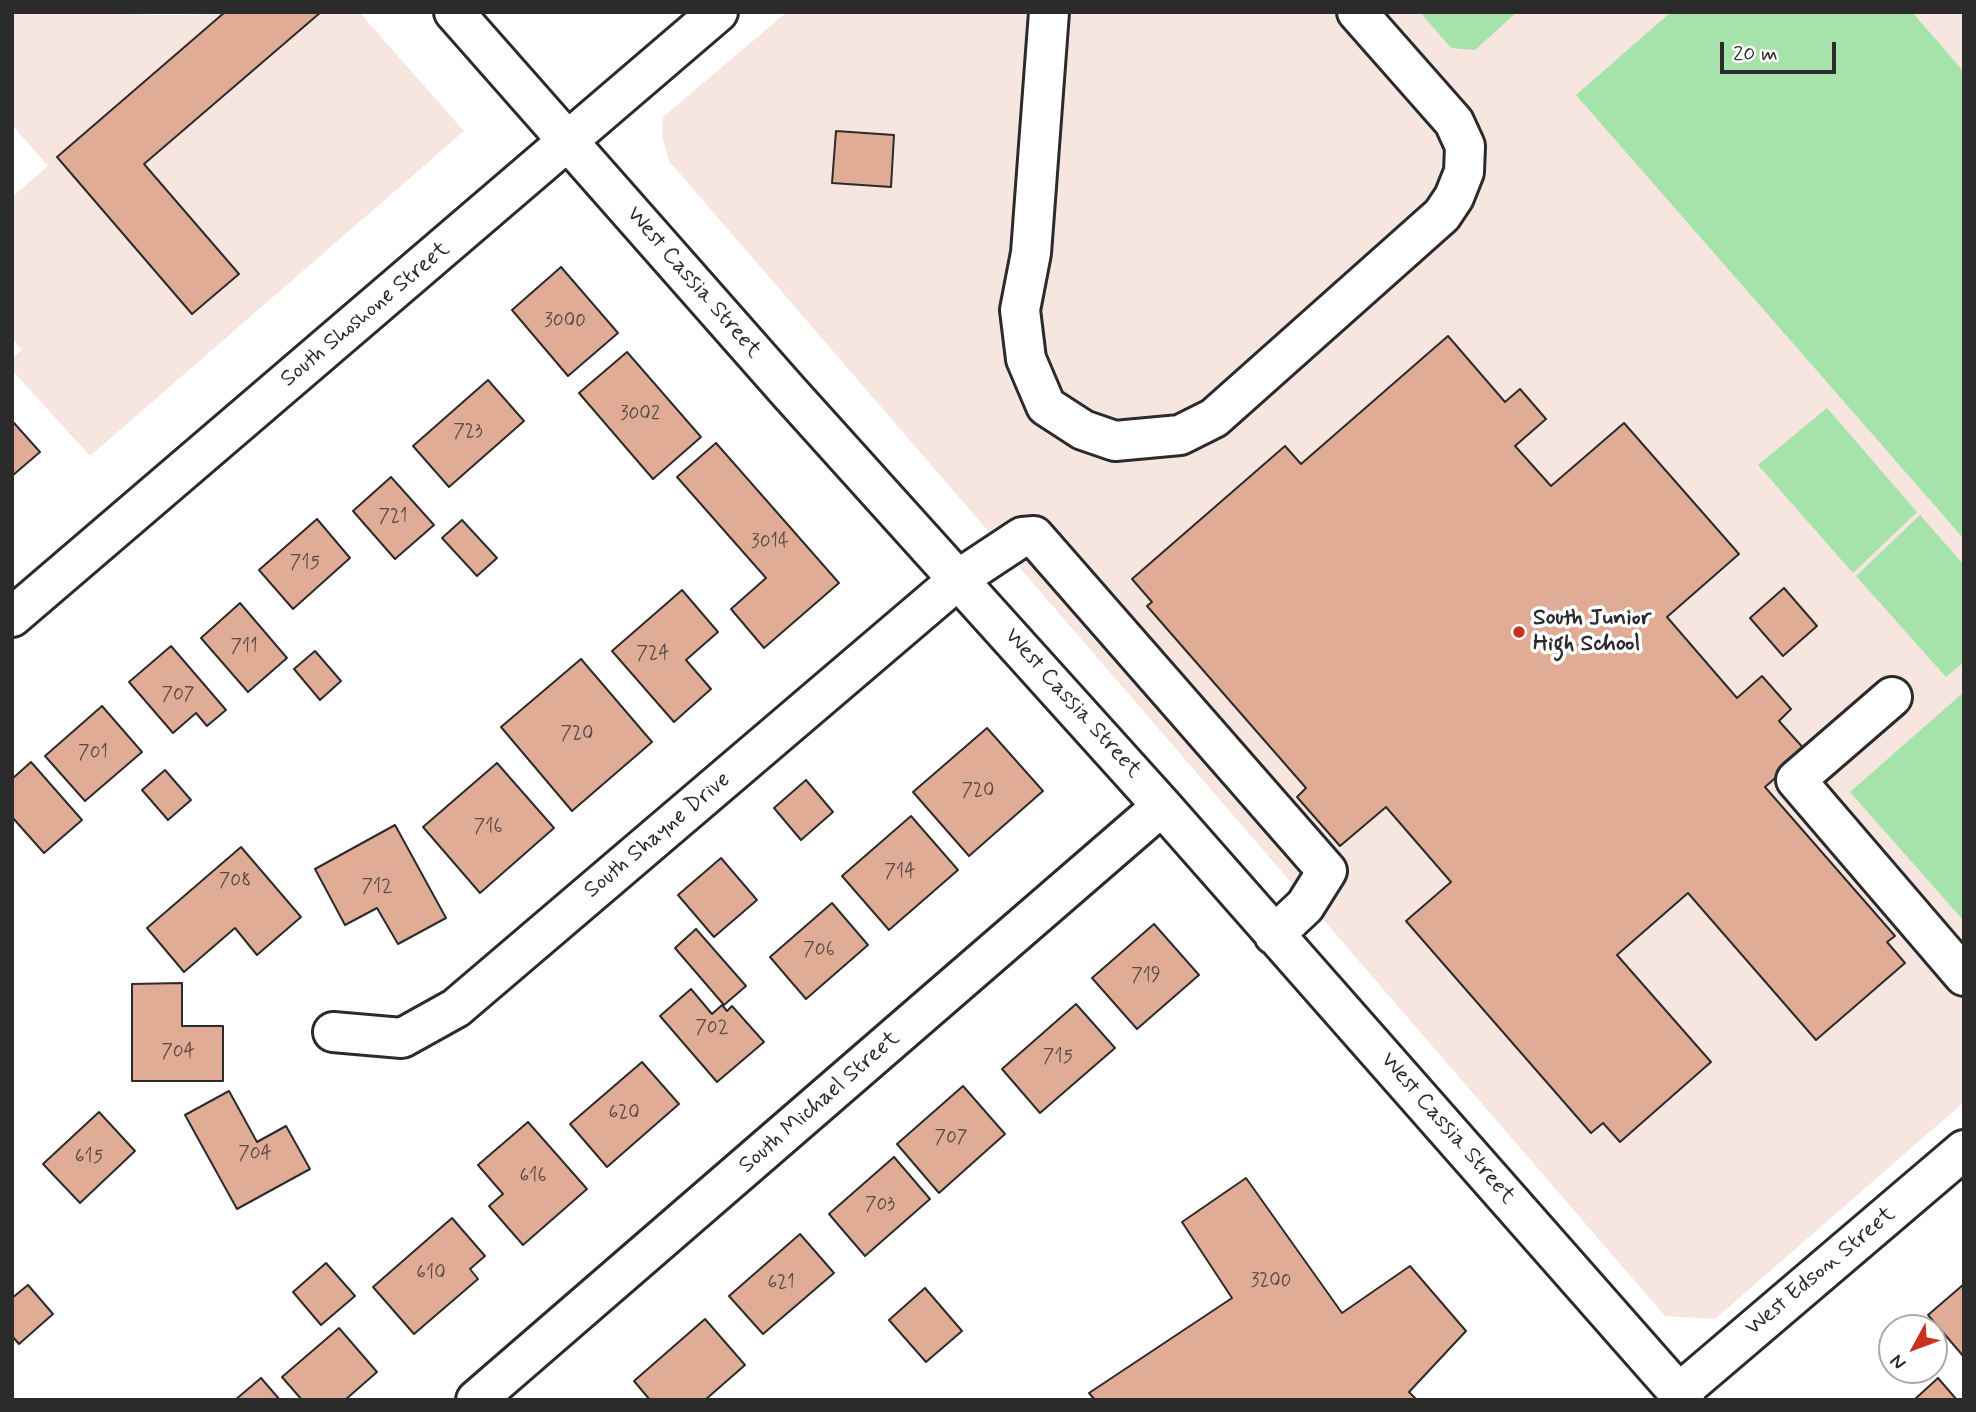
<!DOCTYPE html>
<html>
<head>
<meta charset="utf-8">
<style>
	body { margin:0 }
	#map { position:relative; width:1976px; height:1412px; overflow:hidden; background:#fff; font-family:Mynerve,sans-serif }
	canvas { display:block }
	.frame { position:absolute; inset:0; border:14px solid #2b2b2b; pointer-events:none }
	.north { position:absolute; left:1878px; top:1314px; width:70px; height:70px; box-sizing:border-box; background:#fff; border:2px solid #aaa; border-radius:50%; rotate:229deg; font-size:19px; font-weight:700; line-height:28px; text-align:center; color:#2b2b2b }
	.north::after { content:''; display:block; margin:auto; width:24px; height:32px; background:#c8321e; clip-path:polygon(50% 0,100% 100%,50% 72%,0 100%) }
	.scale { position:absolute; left:1720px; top:42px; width:116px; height:32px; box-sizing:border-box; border:4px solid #2b2b2b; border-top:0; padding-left:9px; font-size:21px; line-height:24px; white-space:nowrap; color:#2b2b2b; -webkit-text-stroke:5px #fff; paint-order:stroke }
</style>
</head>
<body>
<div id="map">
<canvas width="1976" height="1412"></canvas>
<div class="frame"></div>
<div class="north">N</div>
<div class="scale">20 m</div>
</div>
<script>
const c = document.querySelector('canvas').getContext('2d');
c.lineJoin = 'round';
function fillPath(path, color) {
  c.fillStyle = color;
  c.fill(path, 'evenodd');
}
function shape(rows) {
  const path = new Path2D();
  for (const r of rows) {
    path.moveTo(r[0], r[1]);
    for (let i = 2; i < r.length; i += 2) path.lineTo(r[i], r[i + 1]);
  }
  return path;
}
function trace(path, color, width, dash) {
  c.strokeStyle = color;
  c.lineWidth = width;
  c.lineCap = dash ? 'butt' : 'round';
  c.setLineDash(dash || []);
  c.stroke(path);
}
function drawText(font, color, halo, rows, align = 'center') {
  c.font = font + ' Mynerve,sans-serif';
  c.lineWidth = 7;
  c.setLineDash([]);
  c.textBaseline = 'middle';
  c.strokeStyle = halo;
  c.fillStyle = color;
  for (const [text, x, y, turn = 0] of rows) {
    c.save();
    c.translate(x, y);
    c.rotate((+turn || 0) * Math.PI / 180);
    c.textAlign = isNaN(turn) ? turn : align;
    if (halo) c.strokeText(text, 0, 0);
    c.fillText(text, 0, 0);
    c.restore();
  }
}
const built = shape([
	[12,12,167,15,359,12,464,131,90,456,12,370,12,359,22,350,12,339,12,197,48,166,12,125],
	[787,12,1964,12,1964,1102,1715,1319,1665,1316,669,161,662,136,663,117]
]);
const green = shape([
	[1420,12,1517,12,1475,50,1451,48],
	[1671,12,1912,12,1964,72,1964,539,1576,95],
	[1827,408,1917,512,1853,573,1758,465],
	[1920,515,1964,565,1964,662,1946,677,1856,576],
	[1964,692,1964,921,1850,792]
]);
const building = shape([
	[225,12,321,12,144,164,239,274,192,314,57,157,225,12],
	[836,131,894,135,891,187,832,183,836,131],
	[561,267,618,333,568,376,512,310,561,267],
	[1448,336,1505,402,1520,389,1546,419,1515,446,1551,486,1624,423,1739,554,1667,617,1737,698,1762,676,1791,709,1779,721,1806,751,1765,787,1895,936,1887,942,1905,963,1816,1040,1688,893,1617,955,1711,1062,1620,1142,1603,1123,1591,1133,1406,921,1451,882,1386,807,1340,846,1297,797,1306,788,1147,606,1152,602,1132,579,1285,446,1301,464,1448,336],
	[627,352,701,437,653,479,579,393,627,352],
	[488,380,524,421,449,487,413,446,488,380],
	[14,423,40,452,12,476,12,424,14,423],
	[716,443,839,583,764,648,731,609,766,578,677,477,716,443],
	[391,477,434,525,395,559,353,511,391,477],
	[317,519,350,558,293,609,259,570,317,519],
	[462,520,497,558,477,576,442,538,462,520],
	[1784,588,1817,626,1783,656,1750,618,1784,588],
	[682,590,718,632,686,660,711,689,674,722,612,651,682,590],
	[240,603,287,658,248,692,201,638,240,603],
	[171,646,226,710,207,726,196,713,173,733,129,682,171,646],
	[315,651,341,681,320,700,294,669,315,651],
	[581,659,652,742,572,811,501,727,581,659],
	[102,706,142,752,85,801,45,756,102,706],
	[987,728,1043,791,969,856,913,792,987,728],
	[31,762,82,820,44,853,12,817,12,779,31,762],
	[497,763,554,828,480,893,423,827,497,763],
	[165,770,191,800,168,820,142,790,165,770],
	[806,780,833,812,801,840,774,808,806,780],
	[911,816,958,870,889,930,842,876,911,816],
	[395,825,446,918,398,944,377,908,345,925,315,869,395,825],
	[241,847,301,917,257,955,235,928,184,972,147,928,241,847],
	[721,858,757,900,714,937,678,895,721,858],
	[832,903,868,945,806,999,770,957,832,903],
	[1154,924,1199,975,1137,1029,1092,978,1154,924],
	[696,929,746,986,724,1005,675,948,696,929],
	[182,983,182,1026,223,1026,223,1081,132,1081,132,984,182,983],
	[691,989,712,1014,722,1005,727,1011,732,1006,764,1042,717,1082,660,1016,691,989],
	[1076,1004,1115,1048,1040,1113,1002,1069,1076,1004],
	[642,1062,679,1104,607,1167,570,1124,642,1062],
	[963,1086,1005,1134,939,1193,897,1144,963,1086],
	[229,1091,257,1142,286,1126,310,1169,237,1209,185,1115,229,1091],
	[99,1112,135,1151,80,1203,43,1164,99,1112],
	[528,1122,587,1189,523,1245,489,1206,503,1194,478,1165,528,1122],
	[894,1157,930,1199,865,1256,829,1214,894,1157],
	[1246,1178,1342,1313,1410,1266,1466,1331,1409,1392,1417,1400,1095,1400,1089,1393,1232,1298,1182,1222,1246,1178],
	[452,1218,485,1256,470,1269,478,1279,414,1334,373,1287,452,1218],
	[800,1234,834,1273,763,1334,729,1296,800,1234],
	[326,1263,355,1296,321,1325,293,1292,326,1263],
	[1964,1284,1964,1357,1928,1315,1964,1284],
	[28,1285,53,1314,19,1344,12,1336,12,1298,28,1285],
	[925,1288,962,1331,926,1362,889,1320,925,1288],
	[705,1319,745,1365,705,1400,650,1400,634,1381,705,1319],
	[339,1328,377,1372,345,1400,302,1400,282,1377,339,1328],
	[261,1378,280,1400,235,1400,261,1378],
	[1938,1378,1957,1400,1914,1400,1938,1378]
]);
const minor = shape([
	[454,12,788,391,1162,806,1685,1400],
	[1049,12,1031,253,1020,310,1026,359,1046,406,1083,430,1115,441,1180,435,1214,418,1442,215,1454,197,1464,172,1465,146,1454,122,1357,12],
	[12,617,718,12],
	[1892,697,1796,780,1964,976],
	[333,1032,402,1038,456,1008,960,578,1022,537,1034,536,1327,871,1305,906,1274,935],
	[1679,1393,1964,1150],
	[476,1400,1162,806]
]);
const markers = [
	[1519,632,7,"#c8321e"]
];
const numberNames = [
	["3000",565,322],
	["3002",640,415],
	["723",468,433],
	["721",393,518],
	["3014",770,543],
	["715",305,564],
	["711",244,648],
	["724",653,655],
	["707",178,696],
	["720",577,735],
	["701",93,754],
	["720",978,792],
	["716",488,828],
	["714",900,873],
	["708",235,882],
	["712",377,888],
	["706",819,951],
	["719",1146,977],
	["702",712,1029],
	["704",178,1053],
	["715",1058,1058],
	["620",624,1114],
	["707",951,1139],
	["704",255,1155],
	["615",89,1158],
	["616",533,1177],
	["703",880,1206],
	["610",431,1274],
	["3200",1271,1282],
	["621",781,1284]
];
const streetNames = [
	["West Cassia Street",693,283,49],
	["South Shoshone Street",366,315,-40],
	["West Cassia Street",1072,704,48],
	["South Shayne Drive",658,836,-40],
	["South Michael Street",820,1103,-41],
	["West Cassia Street",1447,1129,49],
	["West Edson Street",1821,1272,-40]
];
const poiNames = [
	["South Junior",1533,619],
	["High School",1533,645]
];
fillPath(built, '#f6e6df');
fillPath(green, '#a6e3aa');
fillPath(building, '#e0ac95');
trace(building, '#2b2b2b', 2);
trace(minor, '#2b2b2b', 44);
trace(minor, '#fff', 38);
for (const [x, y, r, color] of markers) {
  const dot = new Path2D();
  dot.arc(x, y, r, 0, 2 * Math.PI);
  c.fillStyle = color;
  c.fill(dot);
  trace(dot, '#fff', 2.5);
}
drawText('19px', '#584b46', null, numberNames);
drawText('23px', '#2b2b2b', '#fff', streetNames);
drawText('bold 23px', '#2b2b2b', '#fff', poiNames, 'left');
</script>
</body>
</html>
